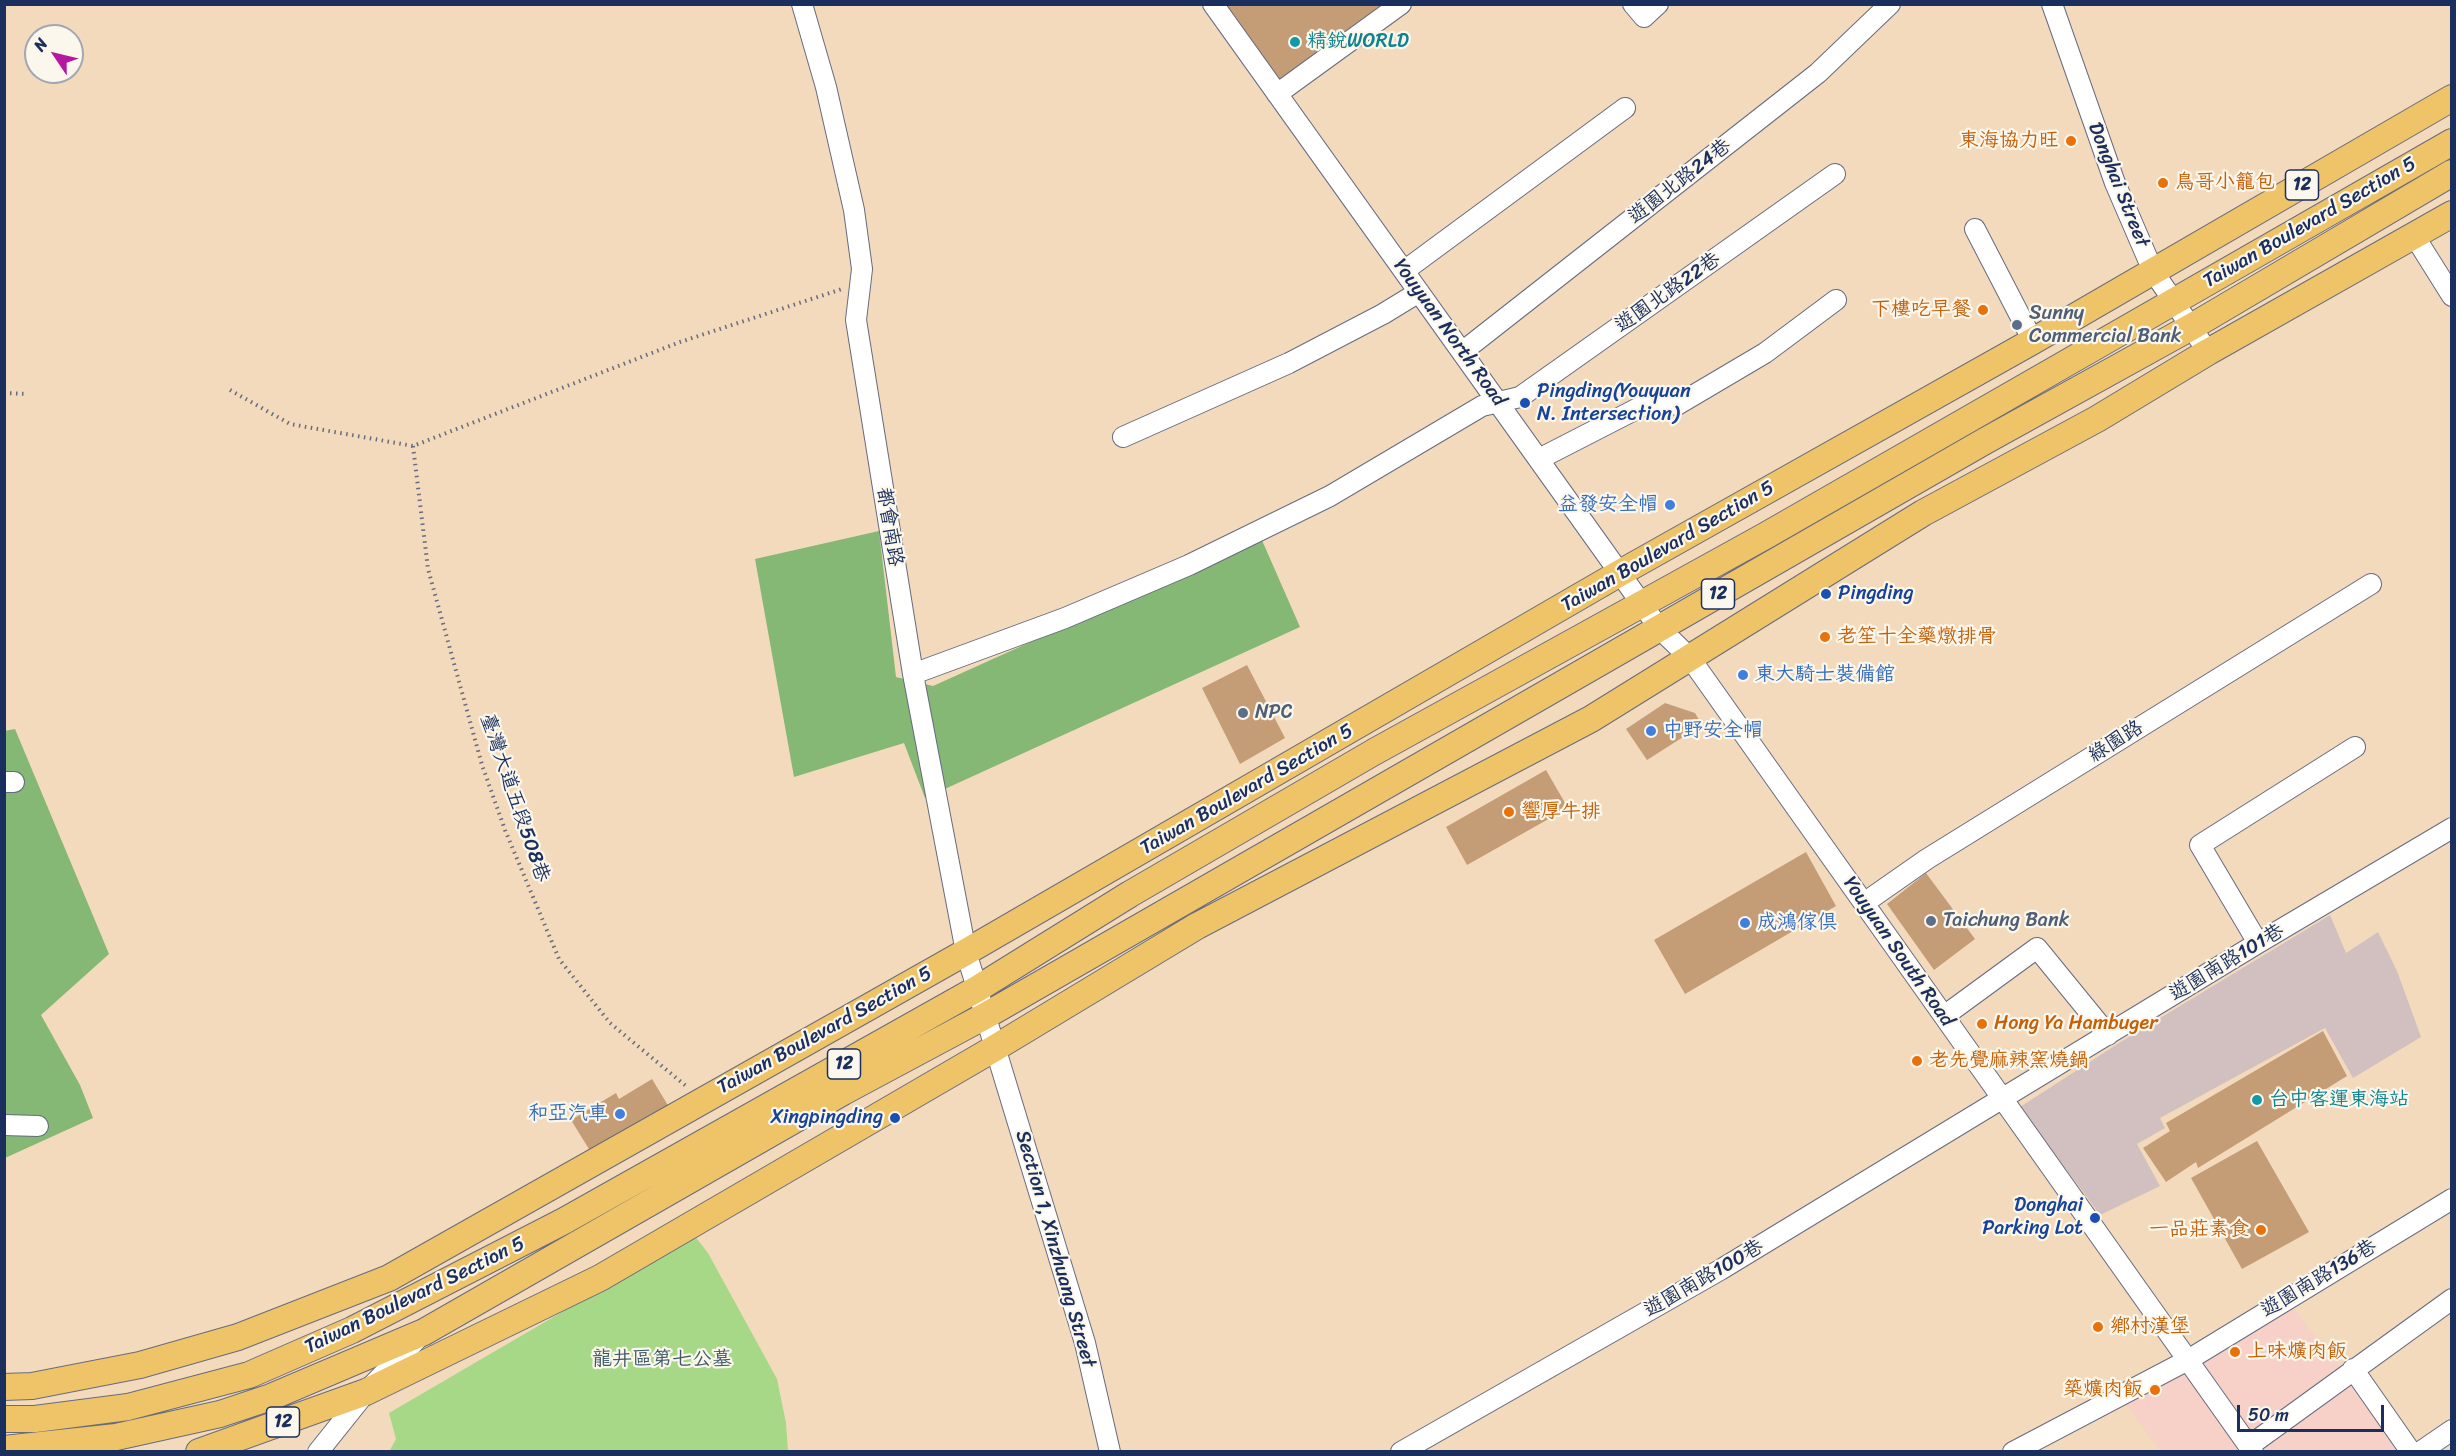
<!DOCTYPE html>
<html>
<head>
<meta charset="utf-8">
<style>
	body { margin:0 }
	#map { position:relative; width:2456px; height:1456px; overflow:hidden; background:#f3dabc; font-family:Sriracha,sans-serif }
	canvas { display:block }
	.frame { position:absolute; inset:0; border:6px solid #1b2f5e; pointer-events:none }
	.north { position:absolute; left:24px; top:24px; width:60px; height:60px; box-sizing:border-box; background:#fbf7ec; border:2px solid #a1a7b3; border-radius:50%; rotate:305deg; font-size:16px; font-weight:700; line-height:24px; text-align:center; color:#1b2f5e }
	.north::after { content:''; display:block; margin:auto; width:21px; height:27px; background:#b5179e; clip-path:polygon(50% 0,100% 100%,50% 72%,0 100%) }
	.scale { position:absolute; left:2237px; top:1405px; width:147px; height:27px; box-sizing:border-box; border:3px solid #1b2f5e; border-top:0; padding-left:8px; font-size:18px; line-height:21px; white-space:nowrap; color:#1b2f5e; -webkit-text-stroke:4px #fbf7ec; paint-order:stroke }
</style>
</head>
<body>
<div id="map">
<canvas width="2456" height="1456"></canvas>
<div class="frame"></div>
<div class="north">N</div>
<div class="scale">50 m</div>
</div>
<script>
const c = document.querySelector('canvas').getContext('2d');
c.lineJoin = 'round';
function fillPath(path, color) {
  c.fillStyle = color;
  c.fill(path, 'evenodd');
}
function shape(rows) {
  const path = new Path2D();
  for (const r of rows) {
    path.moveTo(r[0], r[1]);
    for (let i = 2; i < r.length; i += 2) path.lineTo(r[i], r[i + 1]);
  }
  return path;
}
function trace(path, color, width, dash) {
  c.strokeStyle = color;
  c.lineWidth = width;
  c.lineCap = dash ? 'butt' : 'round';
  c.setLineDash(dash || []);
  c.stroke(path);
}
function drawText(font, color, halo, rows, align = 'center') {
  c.font = font + ' Sriracha,"LXGW WenKai TC",sans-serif';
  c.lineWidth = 4.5;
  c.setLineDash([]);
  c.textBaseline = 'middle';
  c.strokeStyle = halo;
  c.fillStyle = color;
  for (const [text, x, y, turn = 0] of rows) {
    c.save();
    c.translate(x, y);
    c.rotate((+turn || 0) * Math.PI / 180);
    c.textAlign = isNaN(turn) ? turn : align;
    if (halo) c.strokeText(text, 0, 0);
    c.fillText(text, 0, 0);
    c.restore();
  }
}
const built = shape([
	[2292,1306,2404,1451,2160,1451,2125,1403,2223,1351]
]);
const industrial = shape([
	[2330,915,2346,953,2378,932,2397,971,2421,1037,2353,1078,2325,1028,2160,1118,2165,1128,2137,1144,2160,1186,2100,1215,2020,1107,2119,1043]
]);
const green = shape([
	[694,1235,708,1253,777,1379,786,1423,788,1451,389,1452,396,1439,389,1413]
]);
const forest = shape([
	[879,531,896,677,933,686,1261,538,1300,627,925,798,904,743,794,777,755,559],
	[15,729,109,954,41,1015,80,1085,93,1118,5,1158,4,731]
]);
const building = shape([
	[1213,4,1401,4,1277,94],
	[1247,665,1285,738,1240,764,1202,688],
	[1665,703,1695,713,1702,725,1647,760,1626,729],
	[1546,770,1568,808,1467,865,1446,827],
	[1806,852,1836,906,1685,994,1654,940],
	[1926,873,1975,939,1934,970,1887,904],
	[2323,1031,2347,1076,2198,1168,2196,1162,2166,1182,2143,1148,2170,1131,2166,1123],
	[652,1079,669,1107,592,1154,571,1120,616,1093,619,1099],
	[2257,1141,2309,1232,2242,1269,2191,1178]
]);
const path = shape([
	[230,390,290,424,413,446,680,342,842,289],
	[4,393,28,394],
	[413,446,428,569,482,765,505,830,559,959,610,1023,686,1086]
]);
const minor = shape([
	[802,4,826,87,854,210,862,269,856,320,913,674,966,952,1085,1343,1110,1452],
	[1213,4,1659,628,1690,658,2253,1452],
	[1633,4,1644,17,1658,4],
	[2052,4,2115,183,2153,271,2208,352],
	[1277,94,1401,4],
	[1975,229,2033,341],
	[2415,237,2452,296],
	[1404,271,1625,108],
	[1462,352,1818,73,1890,4],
	[1123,437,1289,363,1383,314,1419,292],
	[1539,459,1652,401,1677,405,1765,353,1836,300],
	[913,674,1065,618,1189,565,1330,496,1482,406,1520,397,1835,174],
	[4,782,14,782],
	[1864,903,1927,859,2371,584],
	[2258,943,2200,845,2355,747],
	[1944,1016,2037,948,2108,1035],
	[4,1125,38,1126],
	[2353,1369,2411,1452],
	[2249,1446,2452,1299],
	[318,1452,366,1392,418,1338],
	[1401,1452,1720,1270,2258,943,2452,828],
	[2013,1452,2188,1360,2452,1199],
	[2420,1452,2452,1430]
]);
const major = shape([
	[4,1387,32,1386,140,1365,238,1337,389,1278,966,952,1620,573,2033,341,2452,98],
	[4,1419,35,1419,128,1407,249,1375,352,1330,564,1221,977,989,1130,894,1374,752,1765,536,2452,142],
	[4,1449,116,1437,220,1414,271,1397,424,1332,843,1092,985,1016,1985,441,2193,326,2452,173],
	[199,1452,366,1392,600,1278,995,1048,1197,926,1591,719,1923,513,2097,419,2208,352,2452,214]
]);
const markers = [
	[1295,42,6,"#0f9aa8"],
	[2071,141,6,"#e8710a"],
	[2163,183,6,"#e8710a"],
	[1983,310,6,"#e8710a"],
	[2017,325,6,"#5c6f8a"],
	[1525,403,6,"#1a4fb4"],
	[1670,505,6,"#3f7fe0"],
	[1826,594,6,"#1a4fb4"],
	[1825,637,6,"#e8710a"],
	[1743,675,6,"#3f7fe0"],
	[1243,713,6,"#5c6f8a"],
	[1651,731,6,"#3f7fe0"],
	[1509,812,6,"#e8710a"],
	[1931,921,6,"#5c6f8a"],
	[1745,923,6,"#3f7fe0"],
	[1982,1024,6,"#e8710a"],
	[1917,1061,6,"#e8710a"],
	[2257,1100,6,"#0f9aa8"],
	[620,1114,6,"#3f7fe0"],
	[895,1118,6,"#1a4fb4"],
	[2095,1218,6,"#1a4fb4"],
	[2261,1230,6,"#e8710a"],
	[2098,1327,6,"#e8710a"],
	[2235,1352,6,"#e8710a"],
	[2155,1390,6,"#e8710a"]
];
const shields = [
	[2302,185,33],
	[1718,594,33],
	[844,1064,33],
	[283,1422,33]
];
const shieldNames = [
	["12",2302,185],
	["12",1718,594],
	["12",844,1064],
	["12",283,1422]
];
const cultureNames = [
	["精銳WORLD",1307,42],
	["台中客運東海站",2269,1100]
];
const foodNames = [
	["東海協力旺",2059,141,"right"],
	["鳥哥小籠包",2175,183],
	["下樓吃早餐",1971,310,"right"],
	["老笙十全藥燉排骨",1837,637],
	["響厚牛排",1521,812],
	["Hong Ya Hambuger",1994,1024],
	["老先覺麻辣窯燒鍋",1929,1061],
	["一品莊素食",2249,1230,"right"],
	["鄉村漢堡",2110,1327],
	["上味爌肉飯",2247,1352],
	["築爌肉飯",2143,1390,"right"]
];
const streetNames = [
	["遊園北路24巷",1680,182,-38],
	["Donghai Street",2118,185,68],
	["Taiwan Boulevard Section 5",2310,223,-30],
	["遊園北路22巷",1668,293,-35],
	["Youyuan North Road",1449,333,54],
	["都會南路",889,527,81],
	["Taiwan Boulevard Section 5",1668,547,-30],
	["綠園路",2116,742,-32],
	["Taiwan Boulevard Section 5",1247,790,-30],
	["臺灣大道五段508巷",514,798,71],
	["Youyuan South Road",1898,952,55],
	["遊園南路101巷",2227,963,-31],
	["Taiwan Boulevard Section 5",825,1031,-29],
	["Section 1, Xinzhuang Street",1055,1249,74],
	["遊園南路100巷",1704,1279,-30],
	["遊園南路136巷",2319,1279,-31],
	["Taiwan Boulevard Section 5",415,1296,-26]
];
const serviceNames = [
	["Sunny",2029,314],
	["Commercial Bank",2029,337],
	["NPC",1255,713],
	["Taichung Bank",1943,921]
];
const transitNames = [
	["Pingding(Youyuan",1537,392],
	["N. Intersection)",1537,415],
	["Pingding",1838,594],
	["Xingpingding",883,1118,"right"],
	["Donghai",2083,1206,"right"],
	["Parking Lot",2083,1229,"right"]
];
const shopNames = [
	["益發安全帽",1658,505,"right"],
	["東大騎士裝備館",1755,675],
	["中野安全帽",1663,731],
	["成鴻傢俱",1757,923],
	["和亞汽車",608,1114,"right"]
];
const parkNames = [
	["龍井區第七公墓",662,1360]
];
fillPath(built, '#f7d1c8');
fillPath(industrial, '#d2bfc0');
fillPath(green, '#a6d887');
fillPath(forest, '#84b874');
fillPath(building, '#c49d77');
trace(minor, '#676b7f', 22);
trace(major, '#676b7f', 28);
trace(path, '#676b7f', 4, [1.5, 4.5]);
trace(minor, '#fff', 20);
trace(major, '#efc469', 26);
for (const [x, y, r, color] of markers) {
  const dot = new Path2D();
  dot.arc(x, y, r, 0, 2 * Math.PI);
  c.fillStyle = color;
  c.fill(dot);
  trace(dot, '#fbf7ec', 2);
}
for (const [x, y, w] of shields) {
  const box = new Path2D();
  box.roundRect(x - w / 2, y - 15, w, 30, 4.5);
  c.fillStyle = '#fbf7ec';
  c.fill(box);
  trace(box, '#1b2f5e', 1.5);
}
drawText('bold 18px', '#1b2f5e', null, shieldNames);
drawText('20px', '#0d838f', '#fbf7ec', cultureNames, 'left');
drawText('20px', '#c56008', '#fbf7ec', foodNames, 'left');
drawText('20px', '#1b2f5e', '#fbf7ec', streetNames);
drawText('20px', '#4e5e75', '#fbf7ec', serviceNames, 'left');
drawText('20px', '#164399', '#fbf7ec', transitNames, 'left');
drawText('20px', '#366cbe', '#fbf7ec', shopNames, 'left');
drawText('20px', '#3e5968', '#fbf7ec', parkNames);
</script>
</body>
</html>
